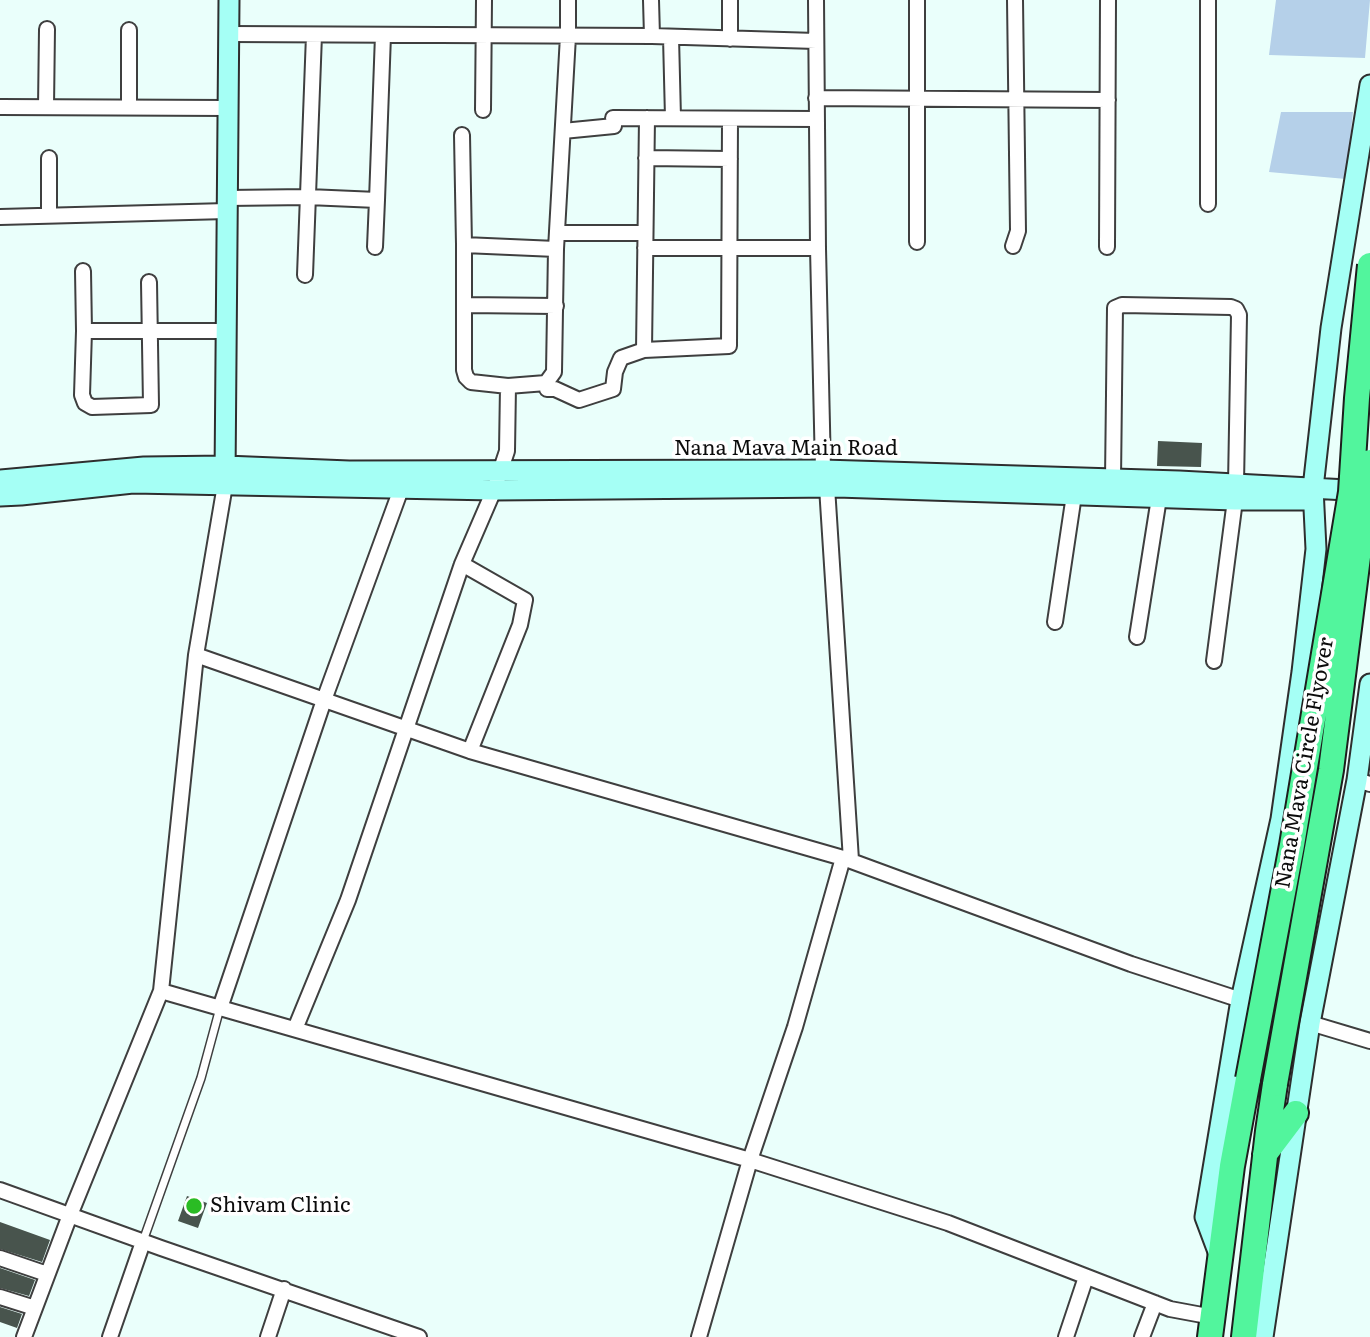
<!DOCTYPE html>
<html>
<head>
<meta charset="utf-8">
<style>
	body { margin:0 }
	canvas { display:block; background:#eafffb }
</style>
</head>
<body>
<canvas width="1370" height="1337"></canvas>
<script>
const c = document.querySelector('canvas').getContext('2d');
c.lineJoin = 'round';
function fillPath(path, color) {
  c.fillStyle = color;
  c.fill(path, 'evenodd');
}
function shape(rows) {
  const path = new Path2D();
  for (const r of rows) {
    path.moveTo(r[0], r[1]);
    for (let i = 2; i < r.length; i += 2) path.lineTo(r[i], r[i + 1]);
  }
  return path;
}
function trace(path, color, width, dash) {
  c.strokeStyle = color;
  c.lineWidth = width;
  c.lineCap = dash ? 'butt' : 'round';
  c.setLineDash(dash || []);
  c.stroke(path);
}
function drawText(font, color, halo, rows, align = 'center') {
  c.font = font + ' Literata,serif';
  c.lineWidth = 7;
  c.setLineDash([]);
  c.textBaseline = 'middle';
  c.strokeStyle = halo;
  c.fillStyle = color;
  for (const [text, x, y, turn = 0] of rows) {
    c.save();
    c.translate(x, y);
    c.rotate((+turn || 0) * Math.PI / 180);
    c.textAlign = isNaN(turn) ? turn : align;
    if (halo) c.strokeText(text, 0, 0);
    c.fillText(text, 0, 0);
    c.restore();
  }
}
const green = shape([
	[1276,0,1370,0,1365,58,1269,55],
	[1281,112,1353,112,1346,179,1269,172]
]);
const building = shape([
	[1158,441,1202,443,1201,467,1157,466],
	[187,1196,207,1203,198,1228,178,1221],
	[0,1222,50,1240,42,1262,0,1249],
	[0,1268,35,1280,29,1296,0,1288],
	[0,1307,22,1314,17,1328,0,1322]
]);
const lane = shape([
	[143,1241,201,1078,220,1008]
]);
const street = shape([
	[651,0,652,36],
	[730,0,730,39],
	[816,0,818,248,823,470,827,487,851,860],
	[1208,0,1208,204],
	[229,34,652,36,816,41],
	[671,37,673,118],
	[816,98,1108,100],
	[0,107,228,108],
	[46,107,47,29],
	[129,107,129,30],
	[483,110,484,0],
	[613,118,816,119],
	[563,131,614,126],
	[49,158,49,215],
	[646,158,730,159],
	[227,198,308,197,377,200,383,35],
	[0,217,227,211],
	[557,233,645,233],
	[917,242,917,0],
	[464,245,556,249,568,36,568,0],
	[1013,246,1018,231,1015,0],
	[375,247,377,200],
	[1107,247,1108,0],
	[645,248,818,248],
	[83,271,84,331,226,331],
	[305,275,314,35],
	[465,305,556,306],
	[84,331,82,395,85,403,92,407,151,405,149,282],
	[644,350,647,118],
	[508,386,546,383,554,372,556,249],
	[547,389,555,389,579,400,613,389,615,372,621,358,644,350,729,346,730,119],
	[1113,479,1115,308,1122,305,1231,307,1236,309,1239,315,1236,484],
	[462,564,525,600,520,625,470,751],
	[1055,622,1074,495],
	[1137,637,1159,498],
	[196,655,470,751,843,858,1131,964,1241,1000],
	[1214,661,1235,500],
	[1357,780,1370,784],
	[161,991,750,1160,948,1223,1170,1309,1213,1317],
	[220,1008,324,700,401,489],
	[1310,1023,1370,1041],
	[295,1029,348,900,462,564,494,490,507,451,508,386,471,382,466,377,464,370,464,245,462,135],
	[0,1190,161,1248,419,1337],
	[0,1258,47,1274],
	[0,1297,35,1308],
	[24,1337,70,1215,161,991,196,655,225,485],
	[110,1337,143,1242],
	[268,1337,284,1289],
	[699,1337,750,1160,795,1027,843,858],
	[1066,1337,1086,1277],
	[1142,1337,1155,1303]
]);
const secondary = shape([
	[225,477,229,0],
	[0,480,144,467,225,466,349,471,823,470,1179,481,1347,490],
	[0,496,21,495,133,483,494,490,837,487,1235,500,1310,500],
	[1220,1257,1205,1217,1241,1000,1281,819,1302,672,1316,549,1313,488,1331,328,1370,85],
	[1263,1337,1310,1023,1357,780,1370,684]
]);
const highway = shape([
	[1265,1154,1296,1113],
	[1210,1337,1232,1166,1248,1079],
	[1244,1337,1268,1131,1275,1084]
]);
const highwayBridge = shape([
	[1248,1079,1292,845,1351,492,1357,398,1370,265],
	[1275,1084,1331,770,1370,462]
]);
const markers = [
	[194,1206,9,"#2abc24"]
];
const streetNames = [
	["Nana Mava Main Road",786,449],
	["Nana Mava Circle Flyover",1305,763,-80]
];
const poiNames = [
	["Shivam Clinic",210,1206]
];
fillPath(green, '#b5d0e9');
fillPath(building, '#48544d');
trace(lane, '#3f3f3f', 10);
trace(street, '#3f3f3f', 18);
trace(secondary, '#2e2e2e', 23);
trace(highway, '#1d1d1d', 28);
trace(lane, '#fff', 7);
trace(street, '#fff', 14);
trace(secondary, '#a5fff5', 19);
trace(highway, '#52f59d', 24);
trace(highwayBridge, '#1d1d1d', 28, []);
trace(highwayBridge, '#52f59d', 24);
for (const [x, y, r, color] of markers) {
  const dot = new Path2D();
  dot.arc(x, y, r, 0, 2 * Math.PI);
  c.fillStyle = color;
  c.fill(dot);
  trace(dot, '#fff', 2.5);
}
drawText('21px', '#0c0c0c', '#fff', streetNames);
drawText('21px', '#0c0c0c', '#fff', poiNames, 'left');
</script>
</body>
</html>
